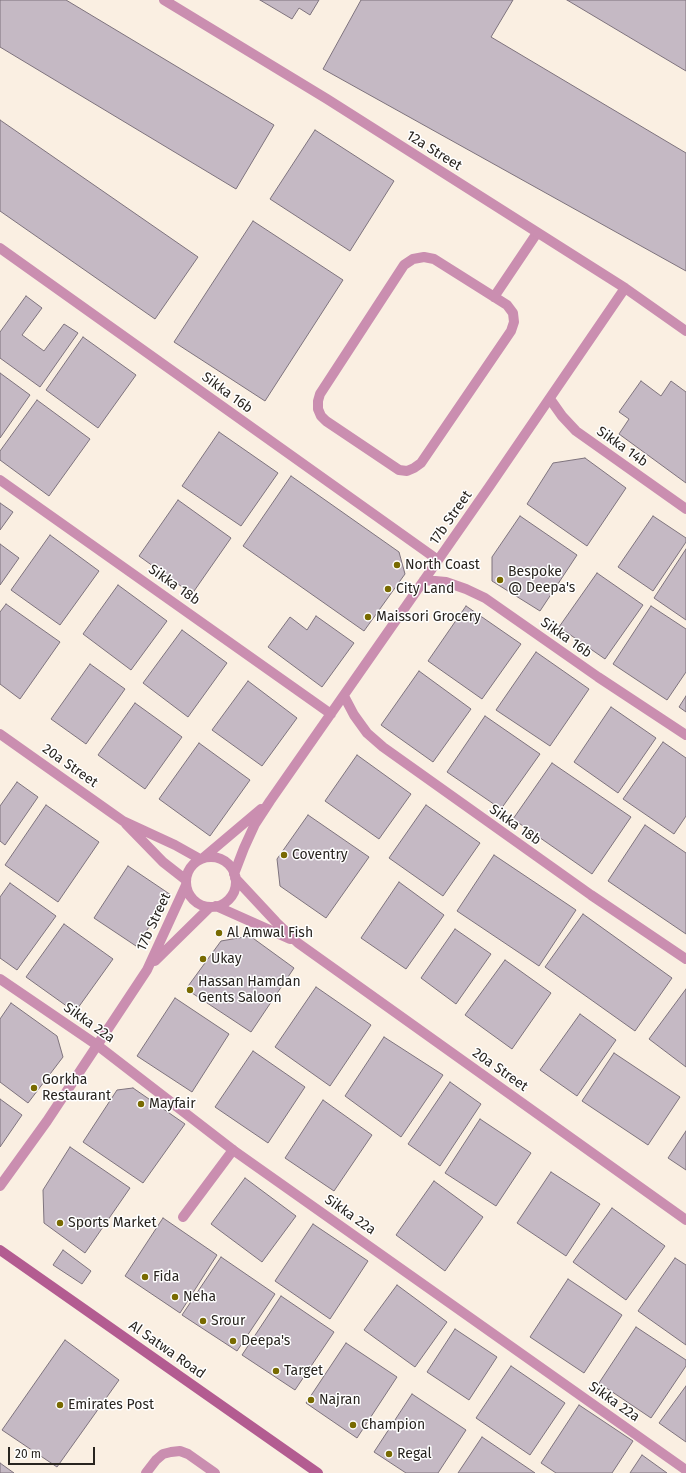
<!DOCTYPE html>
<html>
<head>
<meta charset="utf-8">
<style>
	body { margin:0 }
	#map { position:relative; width:686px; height:1473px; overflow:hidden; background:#faefe2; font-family:"Fira Sans",sans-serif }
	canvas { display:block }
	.scale { position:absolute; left:8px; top:1447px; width:87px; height:18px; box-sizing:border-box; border:2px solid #28241f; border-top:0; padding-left:5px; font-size:12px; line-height:14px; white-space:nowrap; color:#28241f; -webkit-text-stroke:3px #fff; paint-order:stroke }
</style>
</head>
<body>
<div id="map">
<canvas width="686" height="1473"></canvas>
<div class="scale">20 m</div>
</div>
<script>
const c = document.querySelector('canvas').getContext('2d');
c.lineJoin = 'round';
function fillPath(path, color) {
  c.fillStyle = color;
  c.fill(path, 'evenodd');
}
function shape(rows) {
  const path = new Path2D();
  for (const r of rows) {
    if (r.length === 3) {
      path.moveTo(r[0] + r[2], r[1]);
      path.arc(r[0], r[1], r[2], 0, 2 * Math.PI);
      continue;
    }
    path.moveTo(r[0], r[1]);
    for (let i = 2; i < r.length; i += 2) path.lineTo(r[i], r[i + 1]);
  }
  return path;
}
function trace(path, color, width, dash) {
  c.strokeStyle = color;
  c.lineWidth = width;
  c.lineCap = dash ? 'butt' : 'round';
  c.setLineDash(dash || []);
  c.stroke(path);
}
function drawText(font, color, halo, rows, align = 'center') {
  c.font = font + ' "Fira Sans",sans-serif';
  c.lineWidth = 3;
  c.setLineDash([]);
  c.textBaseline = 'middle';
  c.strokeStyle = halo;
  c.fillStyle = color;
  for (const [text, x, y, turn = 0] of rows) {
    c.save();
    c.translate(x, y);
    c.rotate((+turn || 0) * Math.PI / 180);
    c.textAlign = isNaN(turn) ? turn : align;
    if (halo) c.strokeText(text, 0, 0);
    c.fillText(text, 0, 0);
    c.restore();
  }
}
const building = shape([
	[0,0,66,0,274,125,236,189,0,47,0,0],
	[260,0,319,0,310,15,299,8,292,19,260,0],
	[361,0,513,0,491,37,686,153,686,271,323,69,361,0],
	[567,0,686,0,686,71,567,0],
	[0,120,198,257,155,319,0,211,0,120],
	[315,130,394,181,350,251,270,199,315,130],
	[253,221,343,280,265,401,174,342,253,221],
	[26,296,42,308,22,335,44,351,64,324,78,333,40,387,0,358,0,332,26,296],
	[83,337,136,375,98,428,46,390,83,337],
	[0,373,30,395,0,438,0,373],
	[641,381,661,396,671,381,686,392,686,483,619,434,629,419,619,412,641,381],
	[37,400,90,439,49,496,0,460,0,451,37,400],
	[219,432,278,473,241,526,182,486,219,432],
	[585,458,626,488,587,546,527,504,553,463,585,458],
	[291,476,399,552,405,574,364,631,243,546,291,476],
	[178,500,231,538,192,594,139,556,178,500],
	[0,503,13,512,0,530,0,503],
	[520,516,577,555,540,611,492,581,492,557,520,516],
	[653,516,686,538,686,542,653,591,618,567,653,516],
	[50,535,99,571,60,625,11,590,50,535],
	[0,544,19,558,0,585,0,544],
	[686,549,686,620,654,598,686,549],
	[597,573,643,605,605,659,559,627,597,573],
	[118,585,167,621,131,670,83,634,118,585],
	[6,604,60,642,20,699,0,684,0,612,6,604],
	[466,606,521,644,482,699,428,661,466,606],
	[651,606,686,629,686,672,667,700,613,664,651,606],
	[316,616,354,643,322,687,268,647,290,617,307,630,316,616],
	[182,630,227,663,188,717,143,683,182,630],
	[536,652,589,689,550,746,496,710,536,652],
	[90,664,125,689,86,744,51,719,90,664],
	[419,671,471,709,433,762,381,725,419,671],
	[248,681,297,718,262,766,212,730,248,681],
	[686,696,686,712,679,707,686,696],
	[135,703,182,737,145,789,98,755,135,703],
	[611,707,656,738,618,793,574,762,611,707],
	[485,716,540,754,501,809,447,772,485,716],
	[663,742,686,758,686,816,674,834,623,799,663,742],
	[199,743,250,780,210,836,159,799,199,743],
	[357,755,411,794,379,839,325,801,357,755],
	[552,763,631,817,592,874,513,819,552,763],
	[17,782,38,797,5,845,0,841,0,806,17,782],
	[46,805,99,842,58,902,5,865,46,805],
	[426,805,480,843,443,896,389,858,426,805],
	[308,815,369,857,326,918,280,886,277,859,308,815],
	[645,825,686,853,686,934,608,881,645,825],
	[494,855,576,910,539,966,457,911,494,855],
	[128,866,171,895,136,946,94,918,128,866],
	[399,882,444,915,406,969,361,938,399,882],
	[10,883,56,916,17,970,0,958,0,897,10,883],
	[583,914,672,978,635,1031,545,967,583,914],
	[64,924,113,959,75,1012,26,977,64,924],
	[455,929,491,954,456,1004,421,978,455,929],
	[250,936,294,968,251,1032,186,989,221,941,250,936],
	[505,960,551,993,512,1049,465,1015,505,960],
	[316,987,371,1025,330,1086,275,1047,316,987],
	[686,989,686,1067,649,1039,686,989],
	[175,998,229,1034,192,1092,137,1056,175,998],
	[11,1003,57,1036,63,1057,28,1103,0,1082,0,1019,11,1003],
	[580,1014,616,1040,577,1096,540,1070,580,1014],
	[384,1037,443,1075,401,1137,345,1096,384,1037],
	[253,1051,305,1087,268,1143,215,1107,253,1051],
	[614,1053,680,1097,648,1145,582,1101,614,1053],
	[450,1082,481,1104,440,1166,408,1144,450,1082],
	[133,1088,185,1124,143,1183,83,1142,117,1090,133,1088],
	[0,1099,22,1115,0,1147,0,1099],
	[323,1100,372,1135,334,1191,285,1158,323,1100],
	[480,1119,531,1153,496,1206,445,1173,480,1119],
	[686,1131,686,1170,668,1158,686,1131],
	[70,1147,130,1188,85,1253,44,1223,43,1190,70,1147],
	[551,1172,600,1204,566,1256,517,1223,551,1172],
	[245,1178,296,1216,262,1262,211,1224,245,1178],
	[434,1181,483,1217,445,1271,396,1235,434,1181],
	[612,1208,665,1246,626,1300,573,1262,612,1208],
	[163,1218,217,1255,180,1313,125,1276,163,1218],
	[313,1224,368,1261,330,1319,275,1281,313,1224],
	[63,1250,91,1271,82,1284,53,1265,63,1250],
	[221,1257,275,1294,237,1351,182,1315,221,1257],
	[675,1258,686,1265,686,1345,638,1311,675,1258],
	[568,1279,622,1315,584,1373,530,1337,568,1279],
	[397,1285,447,1322,415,1367,364,1330,397,1285],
	[281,1296,334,1332,295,1390,242,1355,281,1296],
	[636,1327,686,1360,686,1366,651,1418,599,1383,636,1327],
	[455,1329,497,1357,469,1400,427,1372,455,1329],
	[65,1340,119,1380,57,1467,2,1430,65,1340],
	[346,1343,397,1377,357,1438,306,1403,346,1343],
	[511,1366,565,1403,530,1455,476,1418,511,1366],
	[686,1386,686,1442,659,1423,686,1386],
	[412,1394,466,1430,438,1473,406,1473,374,1452,412,1394],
	[579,1405,633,1441,612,1473,556,1473,541,1463,579,1405],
	[482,1437,535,1473,458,1473,482,1437],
	[642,1455,667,1473,630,1473,642,1455],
	[0,1463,14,1473,0,1473,0,1463]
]);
const lane = shape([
	[424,257,434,259,507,305,513,313,514,322,511,331,421,463,414,468,407,471,399,470,326,421,321,416,318,409,318,401,320,394,404,265,413,259,424,257],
	[494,297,537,233],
	[183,1217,233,1150],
	[146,1473,156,1460,163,1454,171,1452,180,1451,188,1454,215,1473]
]);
const street = shape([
	[164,0,327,99,625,288,686,331],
	[0,248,438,560],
	[550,399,562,416,576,431,686,509],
	[0,480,331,714],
	[424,580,446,582,466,589,485,598,598,677,686,735],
	[344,696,354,715,367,733,383,747,591,895,686,959],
	[0,734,123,821,175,845,200,859],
	[126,824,163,862,186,880],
	[211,882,25],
	[203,858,261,809],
	[234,874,244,848,255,824,270,801,489,487,625,288],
	[235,878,276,922,298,943,686,1220],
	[216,906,290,939],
	[155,961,210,907],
	[0,979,97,1045,233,1150,686,1470],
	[0,1186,47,1121,147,970,186,885]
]);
const secondary = shape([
	[0,1250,318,1473]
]);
const markers = [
	[397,565,4,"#786a01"],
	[500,580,4,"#786a01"],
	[388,589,4,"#786a01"],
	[368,617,4,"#786a01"],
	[284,855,4,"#786a01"],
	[219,933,4,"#786a01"],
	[203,959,4,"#786a01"],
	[190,990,4,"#786a01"],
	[34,1088,4,"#786a01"],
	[141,1104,4,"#786a01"],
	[60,1223,4,"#786a01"],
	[145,1277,4,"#786a01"],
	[175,1297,4,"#786a01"],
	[203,1321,4,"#786a01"],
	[233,1341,4,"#786a01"],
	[276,1371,4,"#786a01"],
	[311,1400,4,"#786a01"],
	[60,1405,4,"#786a01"],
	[353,1425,4,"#786a01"],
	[389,1454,4,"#786a01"]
];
const streetNames = [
	["12a Street",434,151,32],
	["Sikka 16b",227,393,36],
	["Sikka 14b",622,447,35],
	["17b Street",451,518,-55],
	["Sikka 18b",174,585,35],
	["Sikka 16b",566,638,35],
	["20a Street",70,766,35],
	["Sikka 18b",515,825,35],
	["17b Street",154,922,-65],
	["Sikka 22a",89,1023,35],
	["20a Street",500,1070,35],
	["Sikka 22a",350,1215,35],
	["Al Satwa Road",167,1350,35],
	["Sikka 22a",614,1402,35]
];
const poiNames = [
	["North Coast",405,565],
	["Bespoke",508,572],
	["@ Deepa's",508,588],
	["City Land",396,589],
	["Maissori Grocery",376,617],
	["Coventry",292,855],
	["Al Amwal Fish",227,933],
	["Ukay",211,959],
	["Hassan Hamdan",198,982],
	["Gents Saloon",198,998],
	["Gorkha",42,1080],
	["Restaurant",42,1096],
	["Mayfair",149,1104],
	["Sports Market",68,1223],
	["Fida",153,1277],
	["Neha",183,1297],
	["Srour",211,1321],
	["Deepa's",241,1341],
	["Target",284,1371],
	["Najran",319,1400],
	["Emirates Post",68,1405],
	["Champion",361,1425],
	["Regal",397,1454]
];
fillPath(building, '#c5b9c4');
trace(building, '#7e737d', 1);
trace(lane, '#ca8eb0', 10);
trace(street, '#ca8eb0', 10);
trace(secondary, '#b35c91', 10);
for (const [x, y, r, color] of markers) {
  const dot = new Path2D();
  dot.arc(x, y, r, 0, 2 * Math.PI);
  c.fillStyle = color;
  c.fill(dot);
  trace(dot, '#fff', 1.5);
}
drawText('14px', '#28241f', '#fff', streetNames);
drawText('14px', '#28241f', '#fff', poiNames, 'left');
</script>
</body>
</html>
